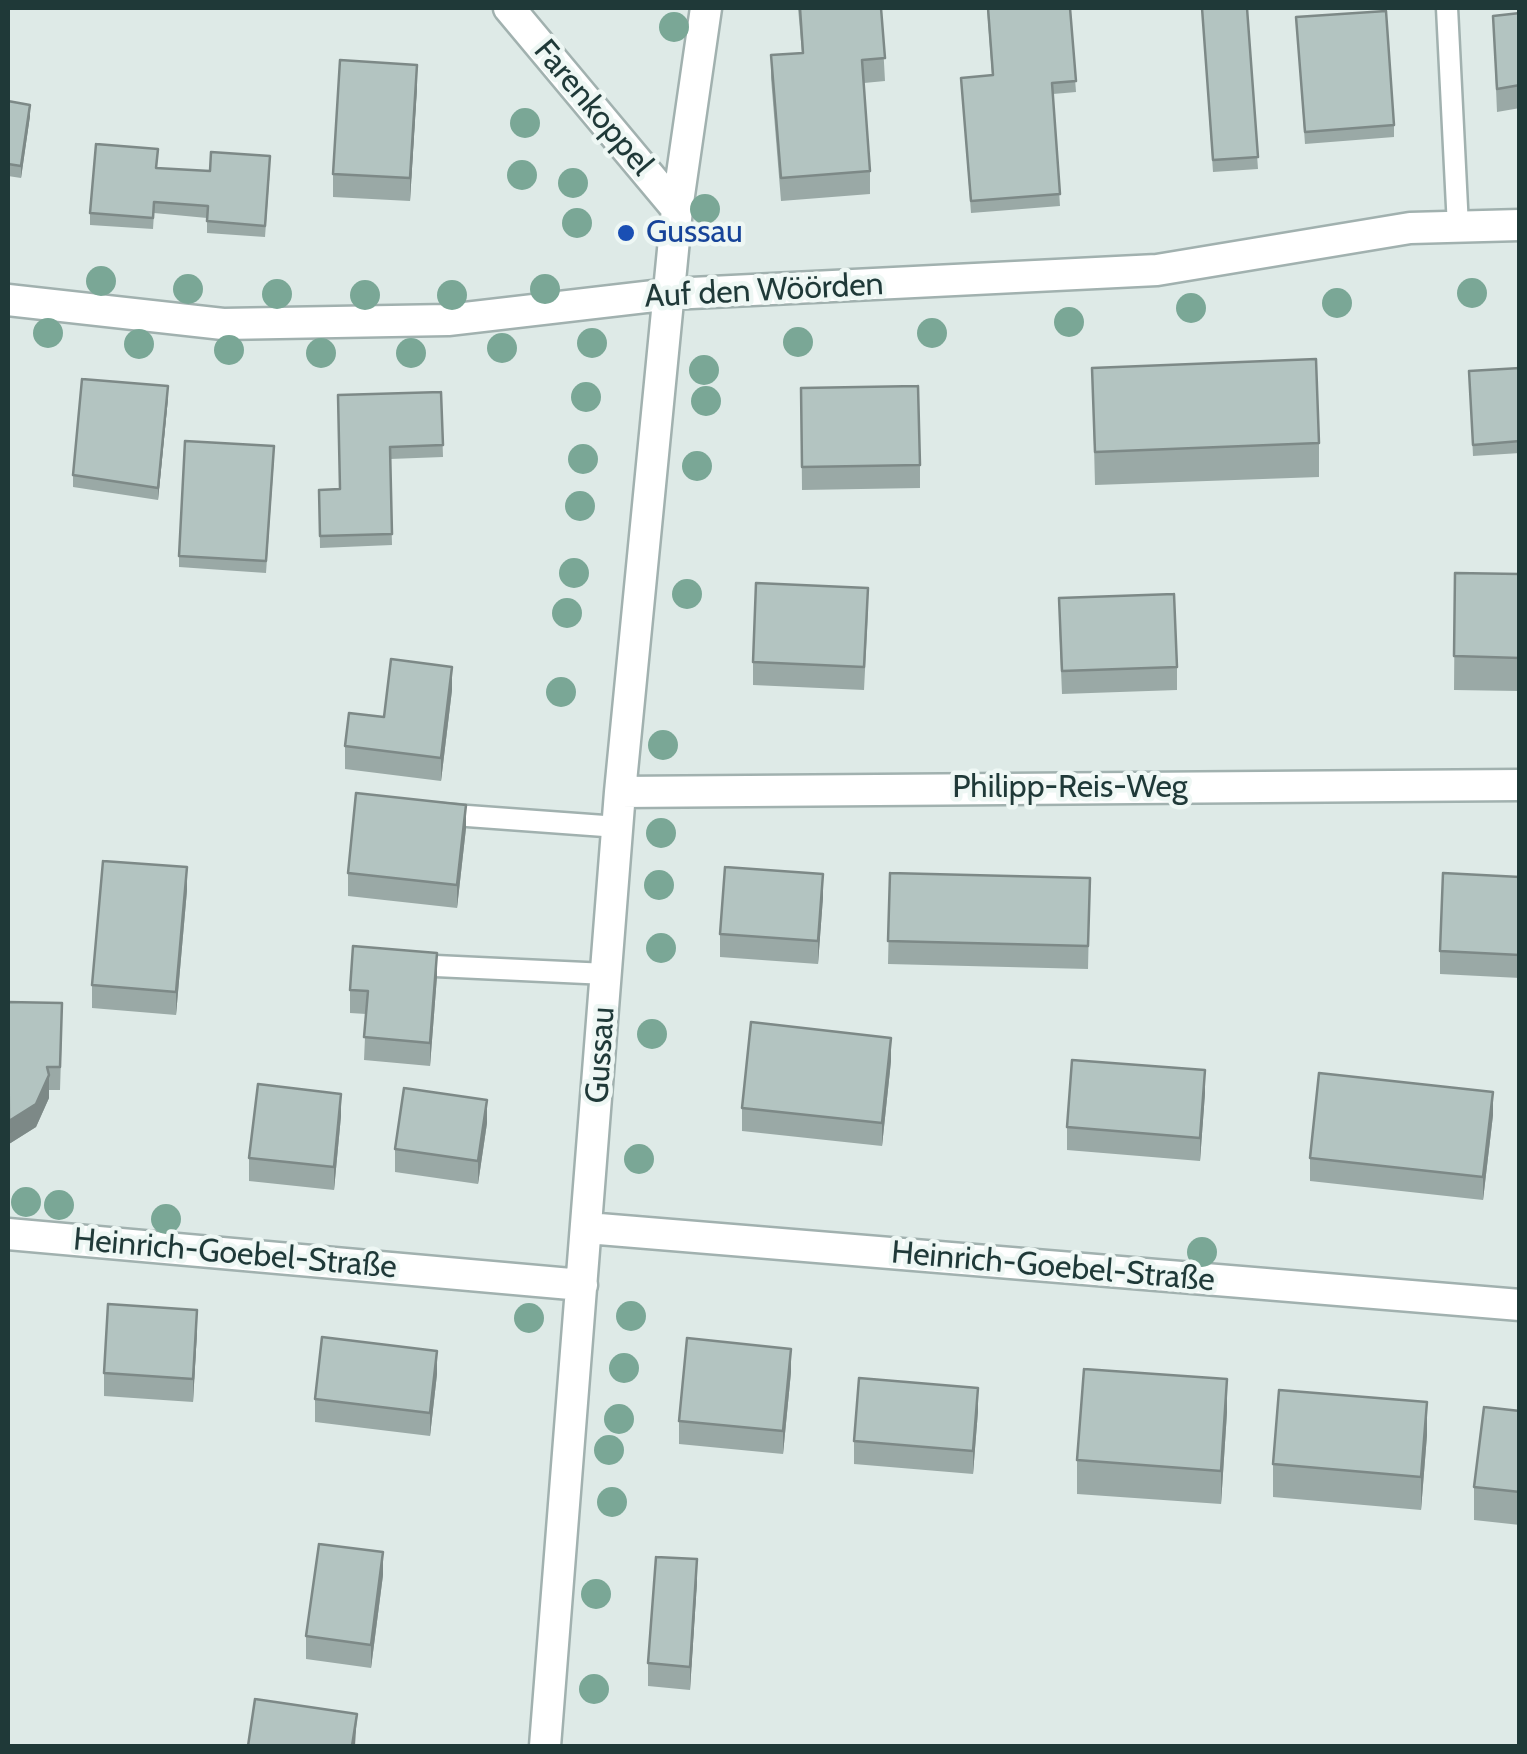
<!DOCTYPE html>
<html>
<head>
<meta charset="utf-8">
<style>
	body { margin:0 }
	#map { position:relative; width:1527px; height:1754px; overflow:hidden; background:#deeae7; font-family:Cabin,sans-serif }
	canvas { display:block }
	.frame { position:absolute; inset:0; border:10px solid #1f3938; pointer-events:none }
</style>
</head>
<body>
<div id="map">
<canvas width="1527" height="1754"></canvas>
<div class="frame"></div>
</div>
<script>
const c = document.querySelector('canvas').getContext('2d');
c.lineJoin = 'round';
function shape(rows) {
  const path = new Path2D();
  for (const r of rows) {
    path.moveTo(r[0], r[1]);
    for (let i = 2; i < r.length; i += 2) path.lineTo(r[i], r[i + 1]);
  }
  return path;
}
function trace(path, color, width, dash) {
  c.strokeStyle = color;
  c.lineWidth = width;
  c.lineCap = dash ? 'butt' : 'round';
  c.setLineDash(dash || []);
  c.stroke(path);
}
function fillPath(path, color) {
  c.fillStyle = color;
  c.fill(path, 'evenodd');
}
function drawText(font, color, halo, rows, align = 'center') {
  c.font = font + ' Cabin,sans-serif';
  c.lineWidth = 9;
  c.setLineDash([]);
  c.textBaseline = 'middle';
  c.strokeStyle = halo;
  c.fillStyle = color;
  for (const [text, x, y, turn = 0] of rows) {
    c.save();
    c.translate(x, y);
    c.rotate((+turn || 0) * Math.PI / 180);
    c.textAlign = isNaN(turn) ? turn : align;
    if (halo) c.strokeText(text, 0, 0);
    c.fillText(text, 0, 0);
    c.restore();
  }
}
const service = shape([
	[1447,8,1458,227],
	[440,814,618,827],
	[414,965,607,974]
]);
const minor = shape([
	[509,8,677,209],
	[8,300,223,324,448,320,671,294,1157,270,1410,228,1520,225],
	[620,792,1520,785],
	[587,1228,1520,1305],
	[8,1234,582,1285],
	[545,1746,620,792,677,209,706,8]
]);
const trees = [
	[674,27],
	[525,123],
	[522,175],
	[573,183],
	[705,209],
	[577,223],
	[101,281],
	[188,289],
	[545,289],
	[1472,293],
	[277,294],
	[365,295],
	[452,295],
	[1337,303],
	[1191,308],
	[1069,322],
	[48,333],
	[932,333],
	[798,342],
	[592,343],
	[139,344],
	[502,348],
	[229,350],
	[321,353],
	[411,353],
	[704,370],
	[586,397],
	[706,401],
	[583,459],
	[697,466],
	[580,506],
	[574,573],
	[687,594],
	[567,613],
	[561,692],
	[663,745],
	[661,833],
	[659,885],
	[661,948],
	[652,1034],
	[639,1159],
	[26,1202],
	[59,1205],
	[166,1219],
	[1202,1252],
	[631,1316],
	[529,1318],
	[624,1368],
	[619,1419],
	[609,1450],
	[612,1502],
	[596,1594],
	[594,1689]
];
const wall = shape([
	[798,8,881,8,885,81,864,83,870,171,870,194,781,201,771,78,771,55,802,53],
	[987,8,1070,8,1076,92,1053,94,1060,206,971,213,961,78,992,75],
	[1202,8,1247,8,1258,169,1213,172],
	[1520,13,1520,108,1497,112,1493,16],
	[1296,17,1394,125,1394,137,1305,144],
	[417,88,410,201,333,197,333,174],
	[8,101,30,116,21,178,8,176],
	[157,168,210,171,270,168,265,237,207,233,207,218,154,213,153,229,90,225,90,213],
	[1092,368,1319,443,1319,477,1095,485],
	[1520,368,1520,453,1473,456,1469,371],
	[801,388,920,465,920,488,802,490],
	[441,392,443,457,390,459,392,545,320,548,319,490,340,489],
	[168,398,158,500,73,487,73,475],
	[274,458,266,573,179,567,179,556],
	[1455,573,1520,574,1520,691,1454,690],
	[868,611,864,690,753,685,753,662],
	[1059,621,1177,667,1177,690,1062,694],
	[452,690,441,781,345,769,345,746,384,717],
	[466,828,457,908,348,896,348,873],
	[890,873,1090,878,1088,969,888,964],
	[1520,877,1520,978,1440,974,1440,951],
	[187,890,176,1015,92,1008,92,985],
	[823,897,818,964,720,957,720,934],
	[437,976,430,1066,364,1060,366,1014,350,1013,350,990],
	[8,1002,62,1026,60,1090,49,1090,49,1098,36,1127,9,1144],
	[891,1061,882,1146,742,1131,742,1108],
	[1205,1093,1200,1161,1067,1150,1067,1127],
	[1493,1115,1483,1200,1310,1181,1310,1158],
	[341,1116,334,1190,249,1181,249,1158],
	[487,1123,478,1184,395,1172,395,1149],
	[197,1332,193,1402,104,1396,104,1373],
	[791,1372,783,1454,679,1444,679,1421],
	[437,1374,430,1436,315,1422,315,1399],
	[978,1411,973,1474,854,1464,854,1441],
	[1520,1411,1520,1525,1474,1520,1474,1487],
	[1227,1412,1221,1504,1077,1494,1077,1460],
	[1427,1435,1421,1510,1273,1497,1273,1464],
	[383,1575,371,1668,306,1659,306,1636],
	[697,1582,690,1690,648,1686,648,1663]
]);
const shadedWall = shape([
	[417,65,417,88,410,201,410,178],
	[30,105,30,116,21,178,21,166],
	[168,386,168,398,158,500,158,488],
	[452,667,452,690,441,781,441,758],
	[466,805,466,828,457,908,457,885],
	[187,867,187,890,176,1015,176,992],
	[823,874,823,897,818,964,818,941],
	[437,953,437,976,430,1066,430,1043],
	[891,1038,891,1061,882,1146,882,1123],
	[1205,1070,1205,1093,1200,1161,1200,1138],
	[49,1075,49,1098,36,1127,9,1144,9,1121],
	[1493,1092,1493,1115,1483,1200,1483,1177],
	[341,1094,341,1116,334,1190,334,1167],
	[487,1100,487,1123,478,1184,478,1161],
	[197,1310,197,1332,193,1402,193,1379],
	[791,1349,791,1372,783,1454,783,1431],
	[437,1351,437,1374,430,1436,430,1413],
	[1227,1379,1227,1412,1221,1504,1221,1471],
	[978,1388,978,1411,973,1474,973,1451],
	[1427,1402,1427,1435,1421,1510,1421,1477],
	[383,1552,383,1575,371,1668,371,1645],
	[697,1559,697,1582,690,1690,690,1667],
	[357,1714,355,1746,352,1746]
]);
const building = shape([
	[800,8,881,8,885,58,862,60,870,171,781,178,771,55,803,53,800,8],
	[988,8,1070,8,1076,81,1052,83,1060,194,971,201,961,78,993,75,988,8],
	[1202,8,1247,8,1258,157,1213,160,1202,8],
	[1386,11,1394,125,1305,132,1296,17,1386,11],
	[1520,13,1520,85,1497,89,1493,16,1520,13],
	[340,60,417,65,410,178,333,174,340,60],
	[8,101,30,105,21,166,8,164,8,101],
	[96,144,158,149,156,168,210,171,211,152,270,156,265,226,207,221,208,206,154,202,153,218,90,213,96,144],
	[1316,359,1319,443,1095,452,1092,368,1316,359],
	[1520,368,1520,441,1473,445,1469,371,1520,368],
	[82,379,168,386,158,488,73,475,82,379],
	[918,386,920,465,802,467,801,388,918,386],
	[441,392,443,445,390,447,392,534,320,536,319,490,340,489,338,395,441,392],
	[185,441,274,446,266,561,179,556,185,441],
	[1455,573,1520,574,1520,658,1454,656,1455,573],
	[756,583,868,588,864,667,753,662,756,583],
	[1174,594,1177,667,1062,671,1059,598,1174,594],
	[391,659,452,667,441,758,345,746,349,713,384,717,391,659],
	[356,793,466,805,457,885,348,873,356,793],
	[103,861,187,867,176,992,92,985,103,861],
	[725,867,823,874,818,941,720,934,725,867],
	[890,873,1090,878,1088,946,888,941,890,873],
	[1443,873,1520,877,1520,955,1440,951,1443,873],
	[353,946,437,953,430,1043,364,1037,368,991,350,990,353,946],
	[8,1002,62,1003,60,1067,47,1067,49,1075,36,1104,9,1121,8,1002],
	[751,1022,891,1038,882,1123,742,1108,751,1022],
	[1072,1060,1205,1070,1200,1138,1067,1127,1072,1060],
	[1319,1073,1493,1092,1483,1177,1310,1158,1319,1073],
	[258,1084,341,1094,334,1167,249,1158,258,1084],
	[404,1088,487,1100,478,1161,395,1149,404,1088],
	[108,1304,197,1310,193,1379,104,1373,108,1304],
	[322,1337,437,1351,430,1413,315,1399,322,1337],
	[687,1338,791,1349,783,1431,679,1421,687,1338],
	[1084,1369,1227,1379,1221,1471,1077,1460,1084,1369],
	[859,1378,978,1388,973,1451,854,1441,859,1378],
	[1279,1390,1427,1402,1421,1477,1273,1464,1279,1390],
	[1484,1407,1520,1411,1520,1492,1474,1487,1484,1407],
	[319,1544,383,1552,371,1645,306,1636,319,1544],
	[656,1557,697,1559,690,1667,648,1663,656,1557],
	[255,1699,357,1714,352,1746,248,1746,255,1699]
]);
const markers = [
	[626,233,10,"#1a4fb4"]
];
const streetNames = [
	["Farenkoppel",593,108,50],
	["Auf den Wöörden",764,291,-3],
	["Philipp-Reis-Weg",1070,788],
	["Gussau",601,1055,-86],
	["Heinrich-Goebel-Straße",235,1254,5],
	["Heinrich-Goebel-Straße",1053,1267,5]
];
const transitNames = [
	["Gussau",646,233]
];
trace(service, '#a1b1af', 25);
trace(minor, '#a1b1af', 35);
trace(service, '#fff', 20);
trace(minor, '#fff', 30);
c.fillStyle = '#7aa796';
for (const [x, y] of trees) {
  c.beginPath();
  c.arc(x, y, 15, 0, 2 * Math.PI);
  c.fill();
}
fillPath(wall, '#9aa9a6');
fillPath(shadedWall, '#7d8987');
fillPath(building, '#b3c4c1');
trace(building, '#7d8987', 2.5);
for (const [x, y, r, color] of markers) {
  const dot = new Path2D();
  dot.arc(x, y, r, 0, 2 * Math.PI);
  c.fillStyle = color;
  c.fill(dot);
  trace(dot, '#eef7f4', 4);
}
drawText('32px', '#1f3938', '#eef7f4', streetNames);
drawText('32px', '#164399', '#eef7f4', transitNames, 'left');
</script>
</body>
</html>
